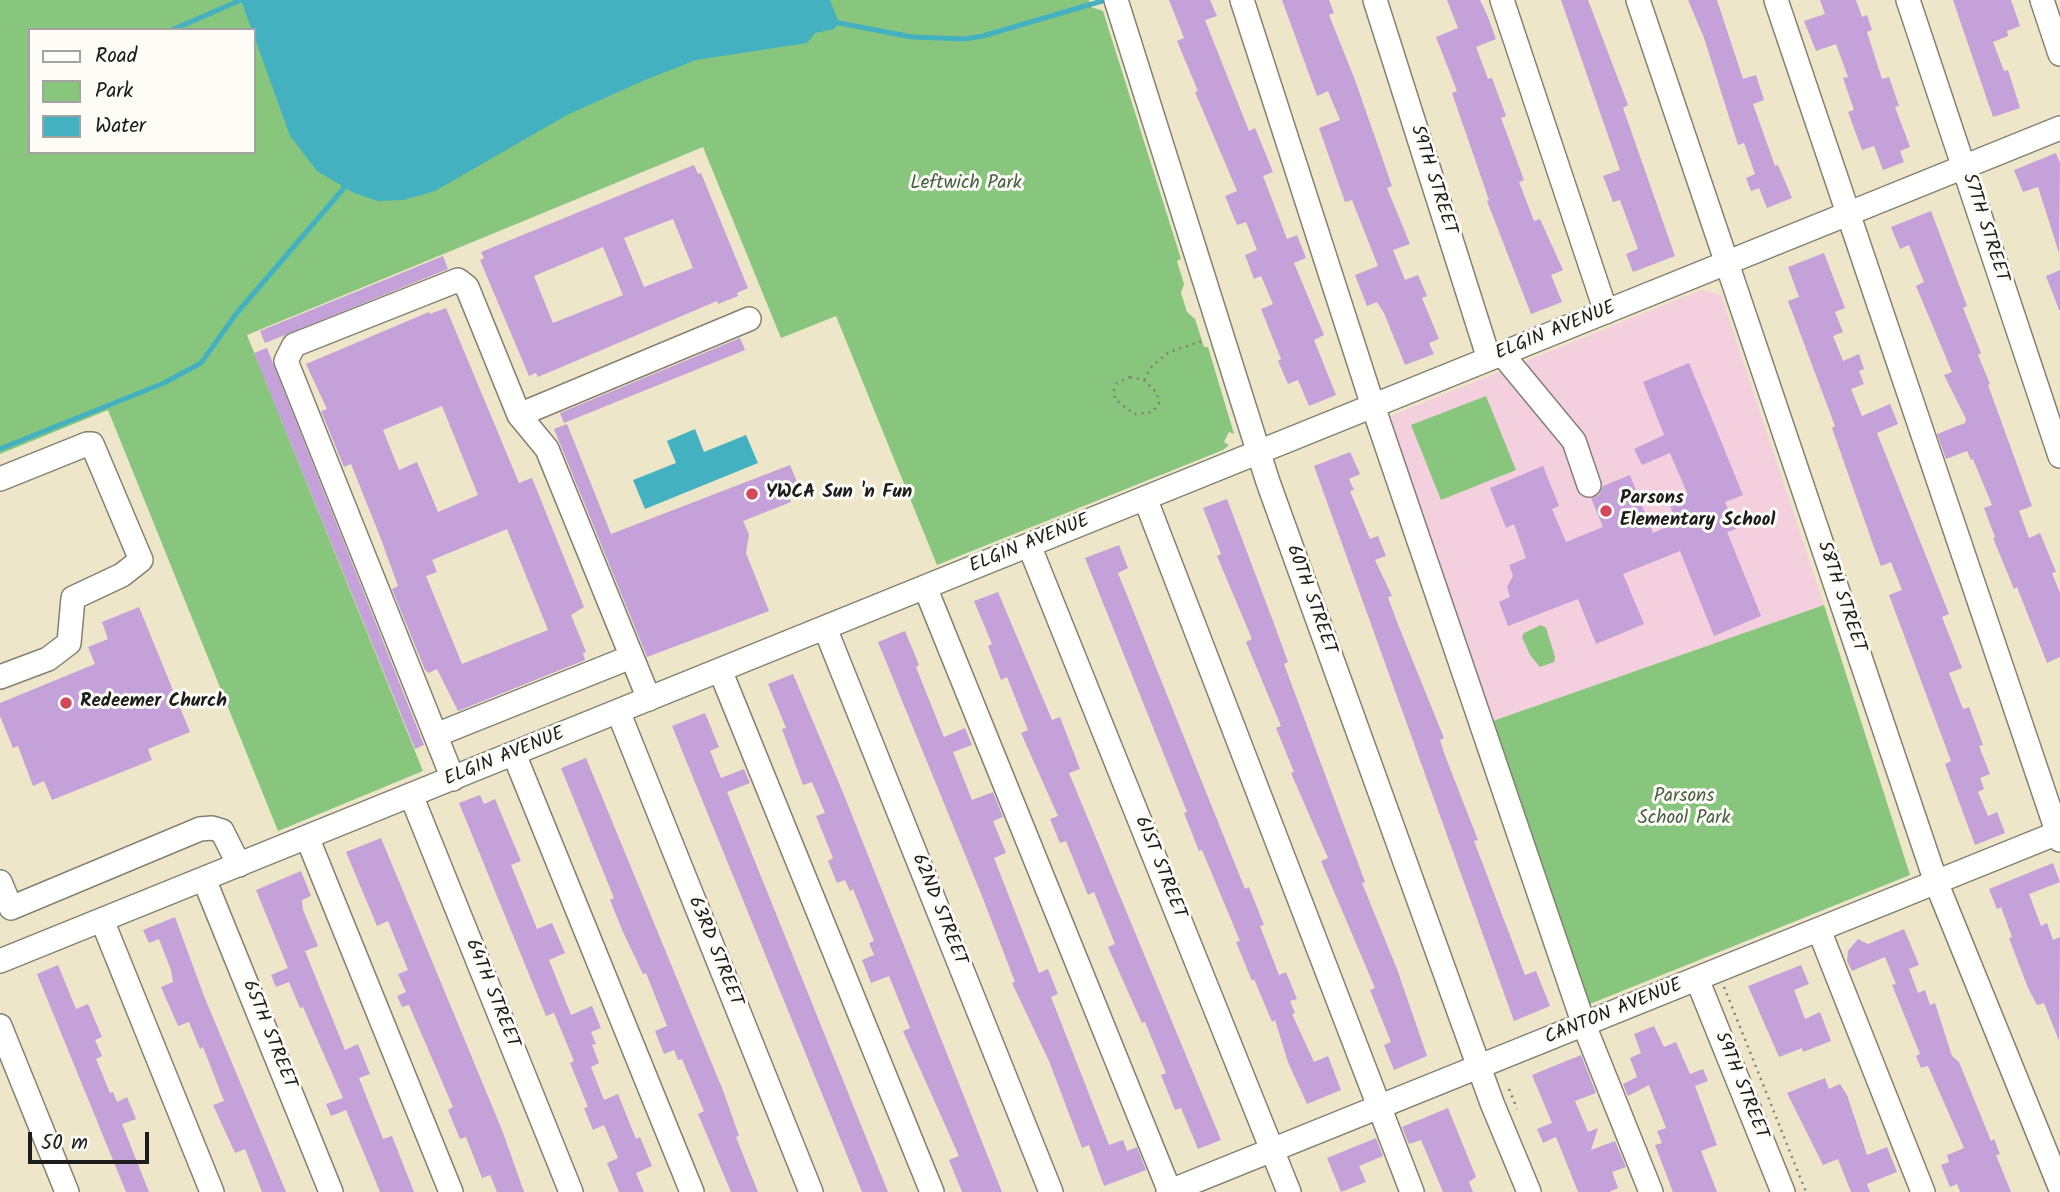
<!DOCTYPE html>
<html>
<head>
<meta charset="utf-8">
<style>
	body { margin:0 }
	#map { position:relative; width:2060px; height:1192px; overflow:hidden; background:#ede6c8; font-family:Kalam,sans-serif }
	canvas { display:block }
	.legend { position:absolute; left:28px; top:28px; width:228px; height:126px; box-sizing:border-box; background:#fdfcf7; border:2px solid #a3a29f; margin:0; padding:9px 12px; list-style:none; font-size:21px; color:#1c1c1c }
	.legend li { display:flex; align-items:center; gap:14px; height:35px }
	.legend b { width:35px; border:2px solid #a3a29f }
	.scale { position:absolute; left:28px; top:1132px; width:121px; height:32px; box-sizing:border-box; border:4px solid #1c1c1c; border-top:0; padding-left:9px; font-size:21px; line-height:24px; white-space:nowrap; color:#1c1c1c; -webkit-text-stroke:5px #fdfcf7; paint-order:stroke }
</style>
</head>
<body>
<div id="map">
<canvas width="2060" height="1192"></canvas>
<ul class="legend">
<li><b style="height:9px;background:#fff"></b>Road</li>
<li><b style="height:19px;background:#88c67d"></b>Park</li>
<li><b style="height:19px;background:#44b1c1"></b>Water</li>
</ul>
<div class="scale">50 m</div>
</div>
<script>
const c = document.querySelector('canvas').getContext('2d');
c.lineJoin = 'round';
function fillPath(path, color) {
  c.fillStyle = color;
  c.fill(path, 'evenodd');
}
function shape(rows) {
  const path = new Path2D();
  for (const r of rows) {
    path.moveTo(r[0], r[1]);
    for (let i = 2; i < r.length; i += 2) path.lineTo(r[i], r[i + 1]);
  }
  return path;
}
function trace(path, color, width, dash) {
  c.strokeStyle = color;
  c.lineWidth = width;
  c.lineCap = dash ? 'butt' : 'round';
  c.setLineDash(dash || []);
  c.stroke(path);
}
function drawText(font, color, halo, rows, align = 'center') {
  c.font = font + ' Kalam,sans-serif';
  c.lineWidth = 6;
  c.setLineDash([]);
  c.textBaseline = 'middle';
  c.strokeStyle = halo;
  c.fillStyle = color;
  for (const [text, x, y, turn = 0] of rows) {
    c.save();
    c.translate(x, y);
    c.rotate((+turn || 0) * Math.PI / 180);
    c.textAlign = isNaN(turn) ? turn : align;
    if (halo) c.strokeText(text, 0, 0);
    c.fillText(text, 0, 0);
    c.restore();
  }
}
const built = shape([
	[1701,290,1721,295,1824,605,1490,722,1388,417]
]);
const green = shape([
	[0,0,1089,0,1091,7,1103,11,1181,259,1177,261,1184,284,1181,293,1187,312,1195,319,1204,347,1208,347,1234,434,1229,432,1224,442,1229,445,1223,450,937,565,836,316,781,338,703,147,247,335,423,771,278,831,108,410,0,454],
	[30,30,254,30,254,152,30,152],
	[1486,396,1516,470,1441,500,1411,425],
	[1824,605,1910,875,1585,1006,1490,722],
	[1541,625,1546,628,1555,657,1554,662,1540,667,1530,655,1522,637,1524,633]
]);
const water = shape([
	[241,0,830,0,839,23,834,29,815,33,807,43,696,60,645,80,567,115,435,191,404,200,378,201,354,193,317,171,290,136],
	[695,429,704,452,746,435,758,463,645,509,633,480,676,463,667,441]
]);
const stream = shape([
	[839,23,912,37,964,39,983,36,1102,1],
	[172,30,241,0],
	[0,449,164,383,201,363,236,314,344,188]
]);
const building = shape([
	[1169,0,1210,0,1217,16,1205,20,1249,131,1255,128,1273,172,1263,176,1287,239,1297,235,1306,258,1294,263,1324,335,1314,340,1336,395,1309,406,1298,380,1288,384,1278,361,1281,359,1261,309,1273,304,1261,276,1254,279,1245,255,1257,250,1246,222,1237,225,1225,196,1237,191,1195,92,1198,91,1177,41,1184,38],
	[1282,0,1329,0,1334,13,1329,15,1355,80,1392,186,1387,188,1410,244,1393,250,1405,280,1418,275,1427,296,1422,298,1439,339,1429,343,1434,354,1405,365,1384,313,1377,302,1367,306,1355,275,1378,266,1352,200,1345,202,1319,128,1340,120,1328,91,1317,96],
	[1447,0,1480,0,1488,17,1496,39,1476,47,1488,79,1492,78,1506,116,1501,118,1524,180,1519,182,1534,221,1540,219,1563,270,1551,275,1562,302,1531,314,1487,201,1489,200,1452,93,1457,91,1436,37,1458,28],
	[1561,0,1588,0,1628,105,1623,108,1675,256,1633,272,1626,254,1638,249,1620,200,1613,202,1603,176,1620,170],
	[1688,0,1717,0,1743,79,1756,75,1764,100,1753,104,1775,166,1778,165,1792,198,1767,208,1759,188,1751,191,1746,178,1755,174,1744,143,1738,145,1704,38],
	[1820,0,1856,0,1862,17,1867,15,1872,30,1867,32,1882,79,1889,77,1899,106,1895,107,1910,147,1900,151,1904,162,1883,170,1874,146,1862,150,1848,112,1854,110,1843,78,1848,77,1836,44,1816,51,1804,21,1825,14],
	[1953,0,2011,0,2020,26,2007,31,2008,36,1993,42,2004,71,2008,70,2020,108,1993,117],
	[2056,153,2060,163,2059,253,2038,187,2023,192,2014,170],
	[694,165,698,174,701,173,748,288,737,293,738,296,718,304,717,301,538,377,536,373,529,376,480,260,484,258,481,252],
	[673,219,693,268,644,287,624,238],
	[603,247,623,295,553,323,534,276],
	[1931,211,1967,306,1963,308,1981,353,1978,355,1990,384,1988,385,2032,506,2019,511,2029,538,2040,533,2056,572,2052,573,2060,593,2060,657,2047,663,2017,587,2014,589,1993,538,1995,537,1984,508,1992,505,1973,459,1971,460,1967,451,1946,459,1937,434,1965,423,1966,419,1944,375,1952,372,1916,286,1924,282,1909,245,1900,249,1891,227],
	[1824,253,1845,308,1835,312,1843,332,1833,336,1843,361,1859,354,1864,369,1859,371,1864,384,1851,389,1862,416,1890,404,1898,424,1877,433,1949,614,1942,617,1962,668,1949,673,1963,709,1969,707,1983,745,1979,746,1990,774,1980,778,1984,789,1978,792,1988,816,1997,812,2005,833,1975,845,1945,764,1951,761,1889,595,1902,590,1891,562,1881,566,1876,553,1832,428,1835,426,1788,301,1799,297,1788,267],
	[443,256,448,269,265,343,260,331],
	[2060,270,2060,310,2059,310,2046,276],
	[446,308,519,483,532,478,584,607,571,615,586,652,583,653,585,660,458,711,437,669,429,673,425,670,392,589,398,586,381,539,351,464,344,467,321,411,327,409,306,364,429,312,430,314],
	[442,406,478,495,438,512,417,462,399,470,383,430],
	[507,529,548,630,462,664,426,576,437,572,432,560],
	[740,338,745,350,564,423,560,413],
	[267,348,424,745,415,749,254,353],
	[1689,363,1743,495,1725,502,1736,529,1727,532,1761,616,1714,636,1680,551,1623,574,1644,624,1596,644,1578,599,1508,626,1499,602,1510,597,1507,587,1513,576,1509,565,1526,558,1514,524,1506,528,1490,488,1543,466,1559,506,1552,509,1566,542,1603,527,1591,498,1599,495,1603,486,1630,475,1653,533,1676,523,1669,502,1688,495,1670,453,1642,465,1634,449,1664,435,1643,382],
	[567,424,611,534,790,465,799,487,787,491,791,502,743,521,749,534,746,553,769,611,647,657,554,429],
	[1350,452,1360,474,1349,479,1354,490,1350,491,1370,539,1378,536,1386,556,1375,560,1392,596,1388,597,1397,622,1444,738,1440,740,1444,753,1478,840,1474,841,1525,975,1536,971,1550,1006,1514,1021,1314,466],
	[1227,499,1273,621,1288,662,1284,664,1365,882,1362,883,1397,969,1427,1056,1394,1070,1384,1045,1391,1042,1370,990,1375,988,1321,861,1328,858,1291,773,1294,772,1276,728,1281,726,1246,642,1252,639,1217,556,1221,554,1203,508],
	[1119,545,1128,568,1118,573,1245,889,1249,887,1264,925,1260,926,1279,975,1286,972,1297,999,1290,1001,1295,1013,1292,1014,1314,1062,1328,1056,1341,1090,1307,1104,1288,1062,1275,1020,1272,1022,1254,979,1252,981,1236,942,1240,941,1202,850,1199,851,1184,813,1187,812,1085,558],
	[998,592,1052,720,1060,717,1080,769,1069,773,1221,1140,1198,1149,1181,1108,1175,1110,1161,1075,1166,1073,1145,1022,1142,1023,1108,947,1115,944,1094,892,1088,895,1066,841,1060,843,1050,819,1058,816,1021,733,1028,730,1007,677,1001,680,988,646,992,644,974,601],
	[139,607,190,732,148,749,152,760,52,800,44,781,33,786,18,746,13,748,0,716,0,703,95,664,88,647,108,639,102,622],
	[905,631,919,665,916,667,944,737,965,728,972,745,953,752,972,800,993,792,1003,817,993,821,1006,853,994,858,1039,973,1048,969,1058,994,1051,997,1109,1145,1123,1140,1127,1151,1137,1147,1146,1170,1104,1186,1089,1145,1082,1148,1049,1061,1012,983,1015,982,982,896,878,642],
	[793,674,844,795,1002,1192,962,1192,949,1160,959,1156,903,1031,910,1028,889,976,871,983,862,960,874,955,869,943,874,941,853,889,850,891,845,880,837,883,828,861,833,858,816,816,825,813,812,782,803,785,782,729,786,728,768,684],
	[705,713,719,747,710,751,721,778,744,769,750,783,727,792,888,1192,862,1192,672,726],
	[586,758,724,1093,739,1136,736,1137,758,1192,731,1192,698,1114,704,1111,682,1059,678,1060,674,1050,664,1054,655,1031,667,1026,646,973,643,974,623,932,610,900,614,898,561,768],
	[480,795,484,804,495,799,521,861,511,865,537,929,552,923,565,953,549,960,571,1015,592,1006,601,1028,591,1032,596,1044,592,1045,599,1063,591,1067,604,1100,618,1094,636,1139,640,1137,652,1166,636,1173,644,1192,619,1192,607,1163,618,1158,604,1125,593,1130,584,1108,588,1107,570,1063,574,1061,554,1013,546,1016,459,803],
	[381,838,502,1130,524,1192,497,1192,490,1175,482,1178,466,1137,460,1139,448,1110,453,1107,409,1005,402,1007,397,996,406,992,398,974,408,970,388,921,377,926,346,852],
	[2053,863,2060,882,2029,894,2041,926,2047,923,2053,940,2060,937,2059,1041,2044,1003,2037,1005,2028,988,2009,938,2012,937,2001,907,1997,909,1989,889],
	[301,871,311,896,302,900,303,910,318,946,305,951,345,1050,358,1044,370,1074,359,1078,383,1139,392,1136,414,1192,380,1192,346,1110,331,1116,326,1104,343,1098,303,1007,300,1008,289,982,276,987,271,975,288,968,256,890],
	[175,917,204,996,286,1192,262,1192,245,1149,235,1153,213,1105,224,1101,203,1047,200,1049,189,1022,178,1026,161,987,173,982,171,970,159,939,149,943,143,930],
	[1904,929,1919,965,1909,969,1918,993,1925,990,1930,1005,1935,1003,1952,1056,1959,1062,1991,1141,1994,1139,2000,1154,1996,1155,2011,1192,1960,1192,1957,1184,1950,1187,1941,1165,1949,1162,1947,1155,1964,1148,1928,1066,1921,1068,1916,1056,1920,1054,1892,985,1896,984,1885,957,1852,971,1847,961,1848,951,1858,939,1868,944],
	[58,965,76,1009,88,1004,102,1037,95,1040,102,1056,96,1059,110,1093,113,1092,117,1102,127,1097,136,1119,122,1124,149,1192,126,1192,37,974],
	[1801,965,1809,984,1794,990,1805,1019,1820,1012,1831,1041,1803,1052,1802,1048,1779,1057,1748,986],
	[1654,1026,1664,1047,1676,1042,1690,1074,1703,1069,1708,1081,1695,1086,1717,1145,1701,1151,1717,1192,1673,1192,1655,1145,1662,1143,1657,1131,1666,1128,1649,1085,1628,1096,1623,1084,1637,1077,1630,1058,1641,1053,1634,1034],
	[1581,1055,1596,1093,1575,1101,1588,1132,1598,1128,1591,1150,1615,1141,1626,1167,1612,1172,1618,1188,1609,1192,1578,1192,1556,1137,1543,1143,1537,1129,1552,1123,1532,1075],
	[1825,1078,1829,1089,1840,1084,1847,1095,1867,1155,1887,1147,1897,1172,1867,1184,1870,1192,1851,1192,1838,1159,1823,1165,1787,1093],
	[1448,1108,1476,1177,1469,1182,1473,1192,1443,1192,1421,1140,1409,1144,1402,1127],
	[1376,1138,1383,1156,1359,1166,1366,1182,1341,1192,1327,1158]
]);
const path = shape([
	[1130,377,1144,380,1157,393,1159,404,1152,412,1134,414,1115,399,1114,389,1117,383,1130,377],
	[1144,380,1152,366,1169,352,1203,341],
	[1724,987,1806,1192],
	[1509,1089,1517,1109]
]);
const minor = shape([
	[1116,0,1268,482,1492,1103,1529,1192],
	[1242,0,1373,406,1584,1025,1651,1192],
	[1375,0,1489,359],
	[1502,0,1606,312],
	[1638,0,1936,882,2060,1187],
	[1776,0,2060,840],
	[1908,0,2060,456],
	[2042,0,2060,54],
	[1502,354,1574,441,1589,485],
	[519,415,547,449,649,699],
	[0,479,87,444,92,444,141,560,122,575,73,598,69,643,48,659,0,677],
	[1145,498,1412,1192],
	[1029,545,1289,1192],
	[925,587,1170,1192],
	[825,628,1051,1192],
	[720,670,932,1192],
	[618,711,811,1192],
	[436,735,631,657],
	[514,754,692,1192],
	[453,779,286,361,294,345,458,280,467,287,519,415,749,319],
	[411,795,571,1192],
	[307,837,451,1192],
	[204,879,331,1192],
	[0,882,11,908,200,829,212,828,222,831,239,865],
	[102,920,212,1192],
	[1819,930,1923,1192],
	[0,961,2060,128],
	[1697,979,1783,1192],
	[0,1026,67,1192],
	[1168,1192,2060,832]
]);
const markers = [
	[752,494,7,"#d1495b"],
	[1606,511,7,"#d1495b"],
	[66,703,7,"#d1495b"]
];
const streetNames = [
	["59TH STREET",1432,180,72],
	["57TH STREET",1984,228,72],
	["ELGIN AVENUE",1556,332,-22],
	["ELGIN AVENUE",1030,545,-22],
	["58TH STREET",1840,597,71],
	["60TH STREET",1310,600,70],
	["ELGIN AVENUE",505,758,-22],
	["61ST STREET",1159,868,68],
	["62ND STREET",938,910,68],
	["63RD STREET",714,952,68],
	["64TH STREET",491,994,68],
	["CANTON AVENUE",1614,1013,-22],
	["65TH STREET",268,1035,68],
	["59TH STREET",1740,1086,68]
];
const parkNames = [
	["Leftwich Park",966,185],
	["Parsons",1684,798],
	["School Park",1684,820]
];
const poiNames = [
	["YWCA Sun 'n Fun",766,494],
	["Parsons",1620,500],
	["Elementary School",1620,522],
	["Redeemer Church",80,703]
];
fillPath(built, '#f4cfde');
fillPath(green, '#88c67d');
fillPath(water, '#44b1c1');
trace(stream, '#44b1c1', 5);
fillPath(building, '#c4a2d9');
trace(minor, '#848172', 26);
trace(path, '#848172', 2.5, [2, 5]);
trace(minor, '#fff', 23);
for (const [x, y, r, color] of markers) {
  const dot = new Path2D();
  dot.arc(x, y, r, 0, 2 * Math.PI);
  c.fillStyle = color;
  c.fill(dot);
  trace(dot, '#fdfcf7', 2.5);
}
drawText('19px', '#1c1c1c', '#fdfcf7', streetNames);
drawText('19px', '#476043', '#fdfcf7', parkNames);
drawText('bold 19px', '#1c1c1c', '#fdfcf7', poiNames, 'left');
</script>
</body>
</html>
